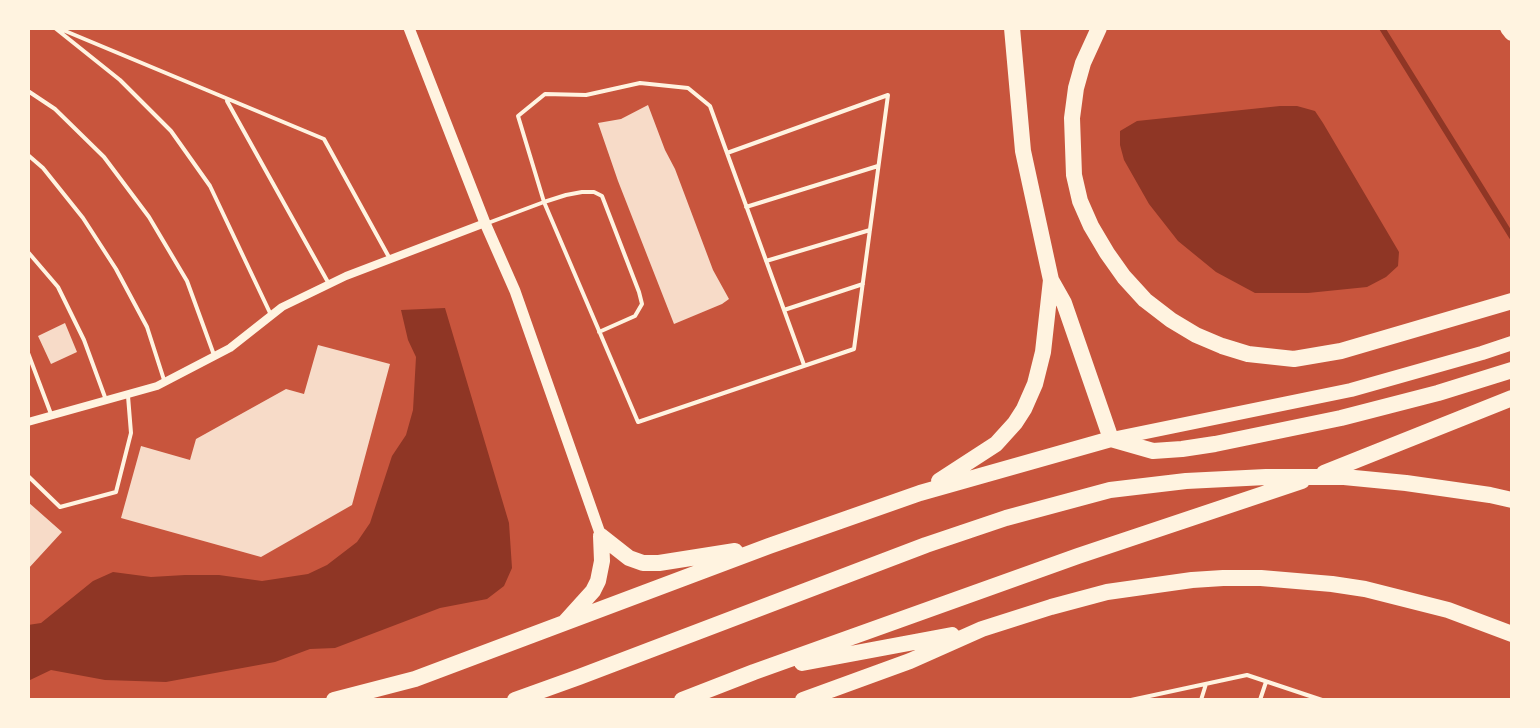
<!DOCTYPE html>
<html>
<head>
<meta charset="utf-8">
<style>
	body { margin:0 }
	#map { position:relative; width:1540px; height:728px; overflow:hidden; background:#c8553d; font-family:Poppins,sans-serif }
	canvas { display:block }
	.frame { position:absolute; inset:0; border:30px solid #fff3e0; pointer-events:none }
</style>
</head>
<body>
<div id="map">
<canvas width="1540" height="728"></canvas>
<div class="frame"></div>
</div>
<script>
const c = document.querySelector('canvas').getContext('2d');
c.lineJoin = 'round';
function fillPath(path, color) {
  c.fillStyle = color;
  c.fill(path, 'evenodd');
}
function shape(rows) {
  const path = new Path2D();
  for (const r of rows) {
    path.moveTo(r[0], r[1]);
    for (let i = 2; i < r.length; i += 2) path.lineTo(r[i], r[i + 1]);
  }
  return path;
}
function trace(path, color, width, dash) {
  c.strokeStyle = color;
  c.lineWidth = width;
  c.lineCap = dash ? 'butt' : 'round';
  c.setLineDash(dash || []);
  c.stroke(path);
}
const water = shape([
	[1280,106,1297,106,1315,111,1323,123,1399,252,1398,266,1386,277,1367,287,1308,293,1255,293,1216,272,1178,241,1149,204,1124,160,1120,145,1120,131,1137,121],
	[445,308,509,523,512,568,504,586,487,599,440,608,335,648,310,649,275,662,166,682,105,680,51,670,28,681,28,625,41,623,93,581,113,572,151,577,185,575,219,575,262,581,308,574,327,565,357,542,370,523,392,456,406,435,413,410,416,357,408,340,401,310]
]);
const stream = shape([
	[1382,28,1512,237]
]);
const building = shape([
	[648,105,665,150,675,169,713,270,729,299,722,304,674,324,618,181,598,123,621,119],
	[65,323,77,352,51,364,38,336],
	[318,345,390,364,352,505,261,557,121,518,141,446,190,460,196,439,286,389,304,394],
	[28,502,62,532,28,569]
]);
const service = shape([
	[55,28,120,80,171,131,210,186,271,315],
	[58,28,324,139,390,259],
	[28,91,55,109,104,157,149,217,187,281,214,355],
	[227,101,329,284],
	[727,153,804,365],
	[28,155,43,168,83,218,116,269,147,327,165,383],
	[746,207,878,166],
	[488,223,544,202,638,422,854,349,888,95,727,153,710,106,688,88,640,83,586,95,545,94,518,116,544,202,566,195,582,192,594,192,602,196,639,292,642,304,635,316,599,332],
	[28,252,58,287,84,340,106,400],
	[766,261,870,230],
	[784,310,863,284],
	[28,353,51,414],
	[28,476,60,507,116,492,131,433,128,396],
	[1131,700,1247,675,1322,700],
	[1201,700,1206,684],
	[1260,700,1266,682]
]);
const minor = shape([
	[28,422,157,386,230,348,282,307,346,276,485,223]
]);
const tertiary = shape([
	[409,28,485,223,515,291,601,536]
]);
const primary = shape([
	[1112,439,1351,390,1482,353,1512,343]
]);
const motorway = shape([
	[1012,28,1023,151,1051,280,1064,303,1111,439],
	[1099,28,1083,63,1076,88,1072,118,1074,175,1080,201,1091,226,1107,253,1124,277,1145,300,1171,320,1196,335,1222,346,1248,354,1294,359,1341,351,1512,301],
	[1508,28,1512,33],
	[1111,439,1153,451,1182,449,1215,444,1341,418,1438,393,1512,370],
	[1324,473,1512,398],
	[939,481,996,444,1015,423,1024,409,1035,384,1043,352,1051,280],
	[601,536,629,558,643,563,659,563,735,551],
	[565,622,593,591,598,581,602,561,601,536],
	[802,663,952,635],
	[334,700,415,679,769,546,920,493,1111,439],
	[515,700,579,677,926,545,1006,518,1110,490,1186,481,1266,477,1344,477,1406,483,1490,495,1512,500],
	[682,700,754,672,1078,556,1302,481],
	[803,700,910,661,982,629,1051,607,1107,592,1192,580,1223,578,1261,578,1332,584,1365,589,1448,610,1512,634]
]);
fillPath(water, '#8f3625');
trace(stream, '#8f3625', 6);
fillPath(building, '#f7dbc8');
trace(service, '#fff3e0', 4);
trace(minor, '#fff3e0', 8);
trace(tertiary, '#fff3e0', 11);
trace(primary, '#fff3e0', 14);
trace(motorway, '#fff3e0', 16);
</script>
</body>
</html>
